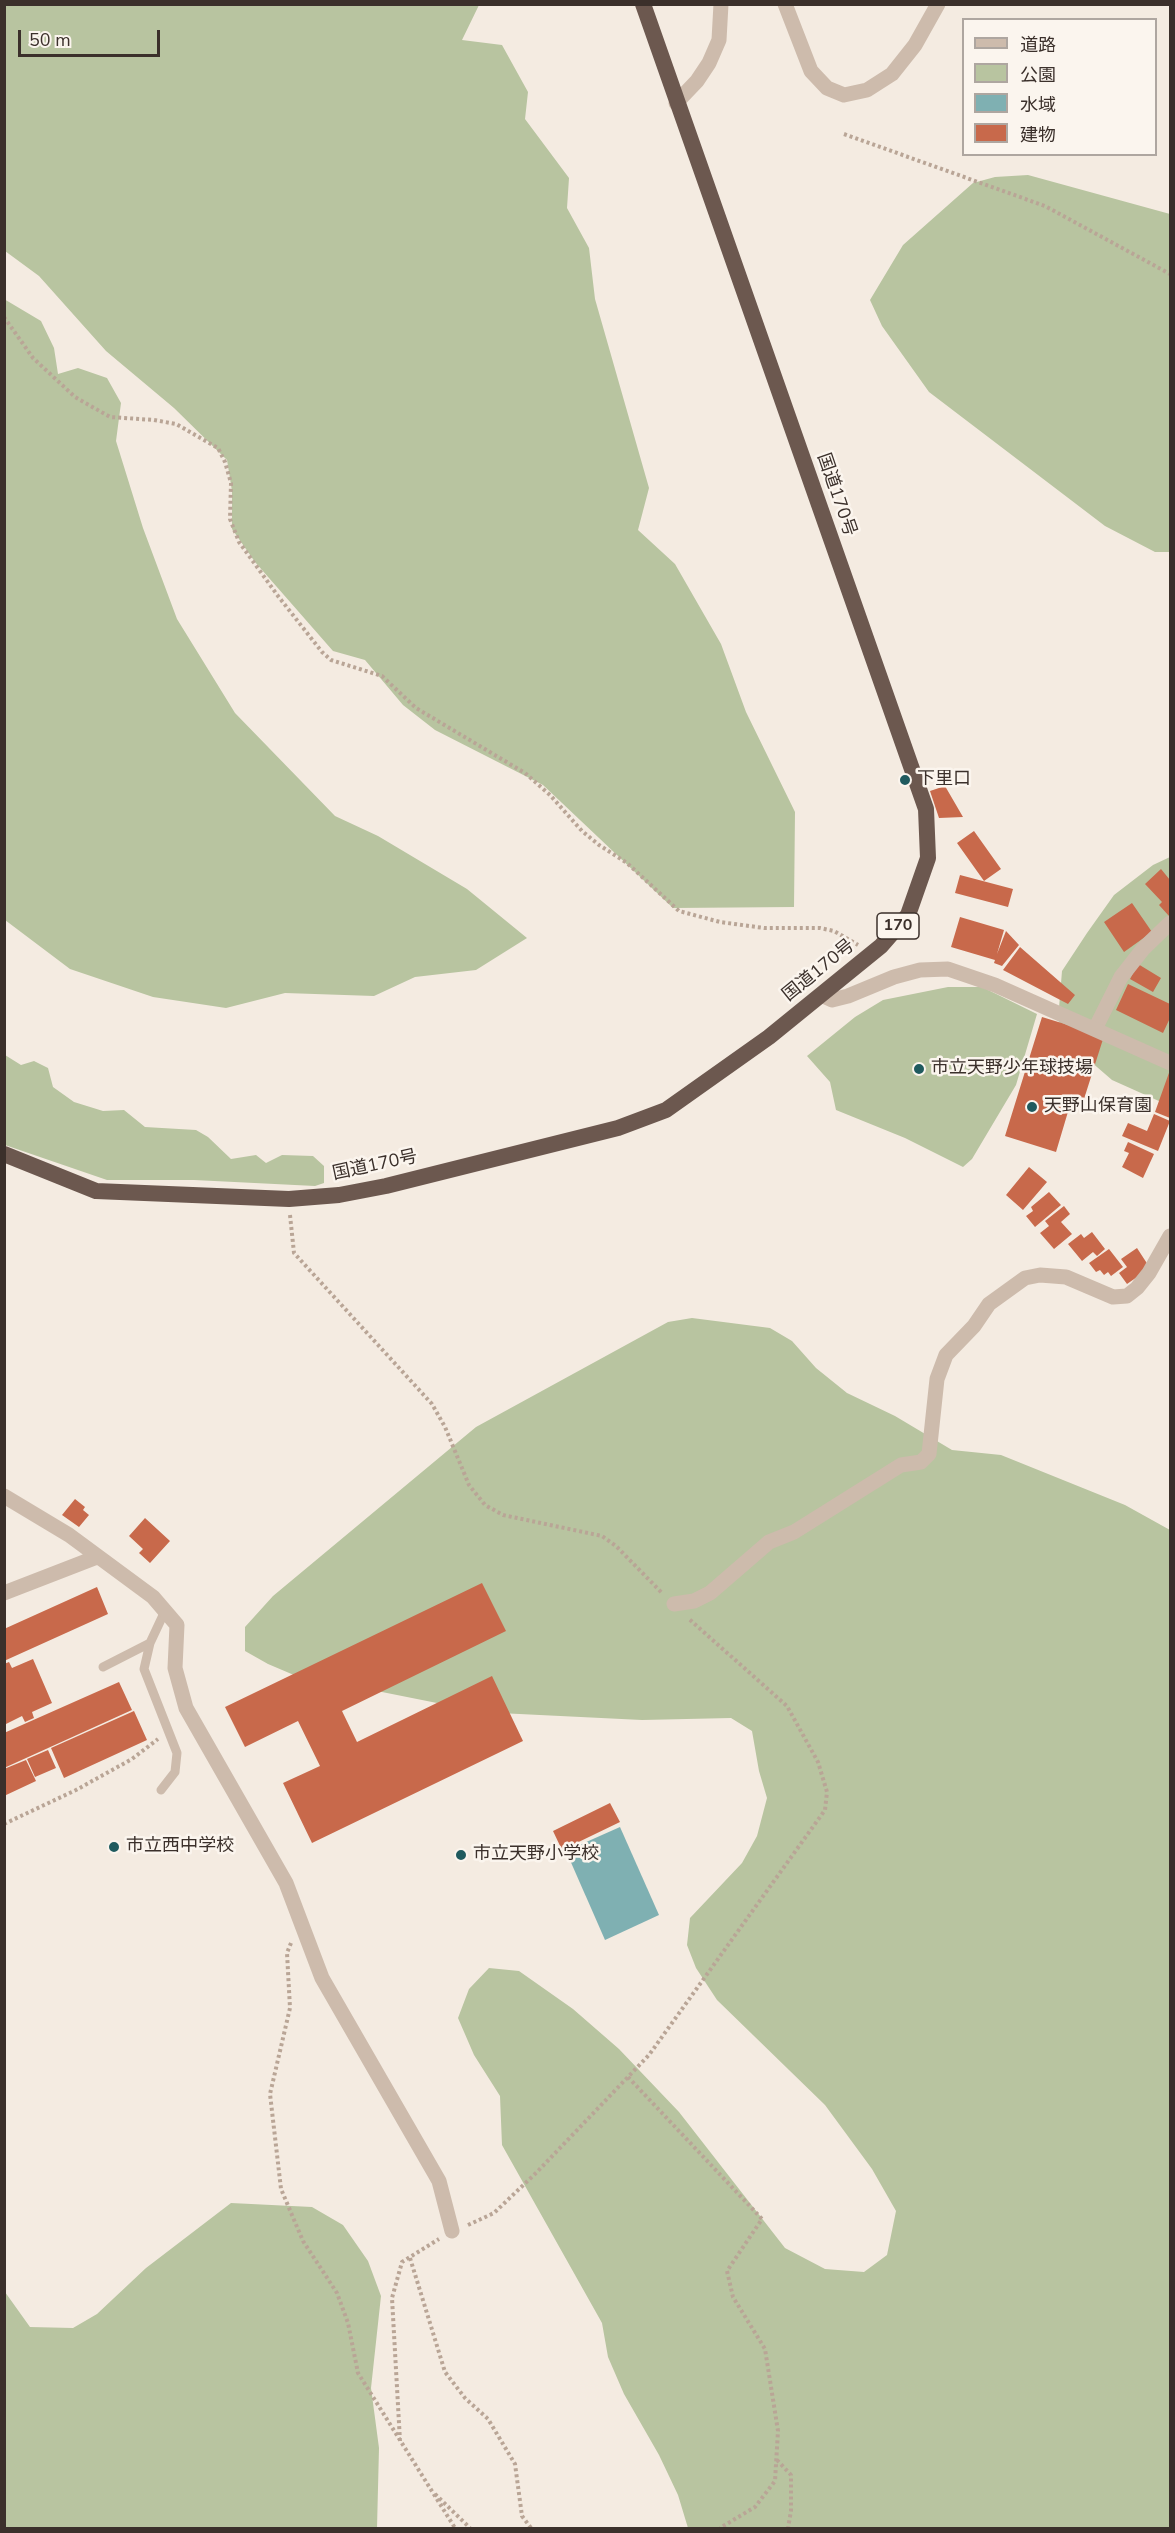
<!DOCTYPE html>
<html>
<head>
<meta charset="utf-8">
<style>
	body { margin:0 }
	#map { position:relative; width:1175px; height:2533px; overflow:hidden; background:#f4ebe1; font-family:"Nunito Sans","Noto Sans JP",sans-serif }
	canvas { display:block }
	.frame { position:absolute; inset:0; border:6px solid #3b302b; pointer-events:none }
	.legend { position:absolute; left:962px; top:18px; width:195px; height:138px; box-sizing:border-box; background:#fbf5ee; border:2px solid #aea6a0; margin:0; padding:8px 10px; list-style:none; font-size:18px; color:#3b302b }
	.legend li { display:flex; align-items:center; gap:12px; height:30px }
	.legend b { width:30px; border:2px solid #aea6a0 }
	.scale { position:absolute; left:18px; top:30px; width:142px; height:27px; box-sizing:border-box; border:3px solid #3b302b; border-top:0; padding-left:8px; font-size:18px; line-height:21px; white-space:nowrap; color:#3b302b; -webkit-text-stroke:4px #fbf5ee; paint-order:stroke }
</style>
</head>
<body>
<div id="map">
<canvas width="1175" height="2533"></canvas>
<div class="frame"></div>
<ul class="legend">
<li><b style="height:8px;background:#cdbbac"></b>道路</li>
<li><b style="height:16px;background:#b8c4a0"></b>公園</li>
<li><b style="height:16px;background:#7fb0b2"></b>水域</li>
<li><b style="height:16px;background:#c8694b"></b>建物</li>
</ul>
<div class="scale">50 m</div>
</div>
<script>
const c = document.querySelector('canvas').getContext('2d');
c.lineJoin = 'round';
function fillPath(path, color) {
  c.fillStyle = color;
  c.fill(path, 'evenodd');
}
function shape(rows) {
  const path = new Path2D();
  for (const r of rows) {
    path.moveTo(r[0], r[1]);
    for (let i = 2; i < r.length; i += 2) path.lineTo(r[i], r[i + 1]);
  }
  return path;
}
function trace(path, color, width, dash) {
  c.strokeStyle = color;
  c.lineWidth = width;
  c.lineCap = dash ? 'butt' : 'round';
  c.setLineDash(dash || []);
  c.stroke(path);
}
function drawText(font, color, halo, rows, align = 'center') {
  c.font = font + ' "Nunito Sans","Noto Sans JP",sans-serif';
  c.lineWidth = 5;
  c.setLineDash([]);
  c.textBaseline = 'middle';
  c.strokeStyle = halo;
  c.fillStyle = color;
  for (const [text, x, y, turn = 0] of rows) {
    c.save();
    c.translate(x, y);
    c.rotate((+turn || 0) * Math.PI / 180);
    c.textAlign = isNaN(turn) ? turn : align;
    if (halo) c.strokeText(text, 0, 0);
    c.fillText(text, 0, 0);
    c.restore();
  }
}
const green = shape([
	[5,4,479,5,462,40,502,45,528,92,525,119,569,178,567,208,589,248,595,299,649,488,638,530,675,564,721,644,746,712,795,812,794,907,673,908,543,785,435,730,403,705,365,660,333,651,255,562,232,529,232,491,227,460,174,408,106,351,39,276,5,251],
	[1028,175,1170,214,1170,552,1155,552,1105,526,929,392,882,326,870,300,903,245,973,183,995,177],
	[4,299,41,321,54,348,58,374,78,368,107,378,121,403,116,441,143,528,177,619,235,713,335,816,378,836,467,889,527,938,476,970,415,977,374,996,285,993,226,1008,153,997,70,969,5,920],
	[1170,857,1170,1106,1112,1080,1075,1048,1058,1020,1062,971,1087,933,1114,895,1153,865],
	[948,987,982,987,1037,1014,1016,1085,972,1159,963,1167,905,1138,836,1110,830,1082,807,1056,855,1017,883,1000],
	[5,1055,21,1065,34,1061,48,1068,53,1087,74,1102,103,1111,124,1110,145,1127,196,1130,208,1137,231,1159,256,1155,266,1163,282,1155,313,1156,324,1166,324,1183,315,1186,194,1180,107,1180,5,1145],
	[692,1318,770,1328,792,1341,816,1368,847,1393,895,1416,952,1450,1001,1455,1125,1505,1170,1530,1170,2528,688,2528,678,2495,659,2455,624,2394,608,2357,602,2323,502,2145,500,2096,474,2055,458,2018,469,1989,489,1968,519,1971,573,2009,619,2049,679,2112,785,2248,825,2269,864,2272,887,2255,896,2211,872,2169,825,2105,717,2000,696,1968,687,1945,690,1918,742,1863,757,1836,767,1798,759,1771,752,1731,731,1718,642,1720,499,1713,437,1703,362,1688,308,1681,268,1664,245,1651,245,1627,273,1596,476,1427,668,1322],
	[231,2203,312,2207,343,2225,368,2261,381,2296,371,2388,379,2448,377,2528,5,2528,5,2292,30,2327,73,2328,97,2314,146,2268]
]);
const water = shape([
	[620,1827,659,1915,605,1940,566,1851]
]);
const building = shape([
	[945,786,963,817,939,818,930,791],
	[974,831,1001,869,984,881,957,843],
	[1161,869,1170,880,1170,914,1169,916,1159,905,1162,902,1145,884],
	[960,875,1013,889,1008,907,955,893],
	[1132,903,1152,932,1124,952,1104,922],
	[960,917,1004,930,997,954,1006,931,1019,945,1002,966,994,963,995,960,951,947],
	[1020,947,1075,995,1068,1004,1003,970],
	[1138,964,1161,978,1153,992,1130,979],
	[1128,984,1170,1004,1170,1018,1163,1033,1116,1010],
	[1042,1017,1104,1036,1084,1099,1073,1095,1056,1152,1005,1136],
	[1170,1070,1170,1118,1155,1112],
	[1154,1114,1170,1121,1158,1151,1122,1136,1128,1123,1147,1131],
	[1128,1142,1154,1154,1143,1178,1122,1167,1129,1153,1124,1151],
	[1029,1167,1047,1182,1023,1210,1006,1195],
	[1049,1192,1061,1205,1035,1227,1026,1216,1033,1211,1031,1207],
	[1064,1206,1070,1214,1061,1222,1072,1234,1054,1249,1040,1233,1049,1226,1045,1221],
	[1092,1232,1105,1249,1097,1256,1093,1252,1082,1261,1068,1244,1081,1234,1084,1238],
	[1137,1248,1150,1268,1127,1284,1119,1273,1127,1267,1121,1259],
	[1109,1249,1123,1267,1111,1276,1108,1272,1104,1275,1100,1270,1096,1272,1089,1263],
	[75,1499,85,1507,83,1510,89,1515,79,1527,62,1515],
	[145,1518,170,1541,150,1563,139,1553,143,1549,129,1536],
	[482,1583,506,1631,342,1711,357,1742,492,1676,523,1741,312,1843,283,1783,320,1766,298,1721,245,1747,225,1707],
	[97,1587,108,1614,4,1661,4,1629],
	[33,1659,52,1703,32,1712,34,1718,25,1722,22,1716,4,1725,4,1664,9,1662,12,1668],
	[119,1682,132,1710,4,1768,4,1733],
	[134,1711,147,1740,64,1778,51,1748],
	[48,1750,56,1768,35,1777,27,1759],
	[26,1760,36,1781,4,1796,4,1769],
	[610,1803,620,1822,562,1850,553,1831]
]);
const path = shape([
	[844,134,1045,206,1170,274],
	[4,317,33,358,75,397,110,417,154,420,176,424,218,448,225,462,231,483,230,519,239,542,278,596,322,652,331,660,382,676,416,708,525,773,550,795,582,831,599,845,627,863,679,911,720,922,764,928,820,928,834,931,858,945],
	[290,1215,294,1253,432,1404,445,1427,469,1485,485,1505,503,1515,602,1536,616,1546,662,1593],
	[4,1824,76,1790,132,1759,158,1739],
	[291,1943,287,1953,290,2008,270,2094,281,2189,303,2241,337,2293,348,2323,358,2373,455,2528],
	[628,2077,762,2219,727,2271,733,2297,765,2349,778,2431,775,2481,755,2507,720,2528],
	[468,2225,494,2213,537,2172,649,2055,825,1810,827,1792,818,1762,787,1706,689,1619],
	[410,2258,445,2372,465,2398,488,2419,515,2464,522,2516,531,2528],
	[400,2441,392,2298,402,2262,439,2239],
	[777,2460,791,2475,791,2511,788,2528],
	[435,2494,470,2528]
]);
const service = shape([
	[103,1667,150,1643],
	[161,1790,175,1772,177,1753,144,1669,150,1643,165,1611]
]);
const minor = shape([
	[785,4,811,71,827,88,844,95,867,90,892,74,915,45,938,4],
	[676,103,697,81,709,63,719,40,721,4],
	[1095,1029,1121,977,1143,949,1170,923],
	[4,1496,69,1535,153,1597,177,1625,175,1668,186,1708,286,1883,322,1978,439,2181,452,2231],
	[4,1593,97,1557],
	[674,1604,694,1601,710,1593,769,1542,794,1532,901,1465,921,1462,929,1454,937,1379,946,1355,974,1326,989,1304,1025,1278,1040,1275,1066,1277,1113,1297,1127,1296,1137,1288,1149,1273,1170,1236]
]);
const tertiary = shape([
	[821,995,832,1000,848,996,894,977,920,970,948,969,995,985,1170,1063]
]);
const trunk = shape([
	[4,1154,96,1191,289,1199,339,1195,386,1186,618,1128,666,1110,769,1037,881,946,908,915,928,858,926,809,643,4]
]);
const markers = [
	[905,780,6,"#1f5a5e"],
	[919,1069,6,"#1f5a5e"],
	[1032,1107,6,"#1f5a5e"],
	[114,1847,6,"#1f5a5e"],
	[461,1855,6,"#1f5a5e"]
];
const shields = [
	[898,926,42]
];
const shieldNames = [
	["170",898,926]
];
const streetNames = [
	["国道170号",836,495,71],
	["国道170号",819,971,-39],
	["国道170号",375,1166,-12]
];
const poiNames = [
	["下里口",917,780],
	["市立天野少年球技場",931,1069],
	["天野山保育園",1044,1107],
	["市立西中学校",126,1847],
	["市立天野小学校",473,1855]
];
fillPath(green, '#b8c4a0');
fillPath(water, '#7fb0b2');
fillPath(building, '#c8694b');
trace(path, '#b9a596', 4, [3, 3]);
trace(service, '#cdbbac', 9);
trace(minor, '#cdbbac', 15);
trace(tertiary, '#cdbbac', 15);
trace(trunk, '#6c584f', 16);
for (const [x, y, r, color] of markers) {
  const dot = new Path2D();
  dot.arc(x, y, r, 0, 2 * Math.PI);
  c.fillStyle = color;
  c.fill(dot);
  trace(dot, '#fbf5ee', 2);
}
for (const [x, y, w] of shields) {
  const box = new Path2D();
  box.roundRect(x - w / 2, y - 13, w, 26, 4.5);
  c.fillStyle = '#fbf5ee';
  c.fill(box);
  trace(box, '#3b302b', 1.5);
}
drawText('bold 16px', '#3b302b', null, shieldNames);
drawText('18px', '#3b302b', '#fbf5ee', streetNames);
drawText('18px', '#3b302b', '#fbf5ee', poiNames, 'left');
</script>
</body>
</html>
